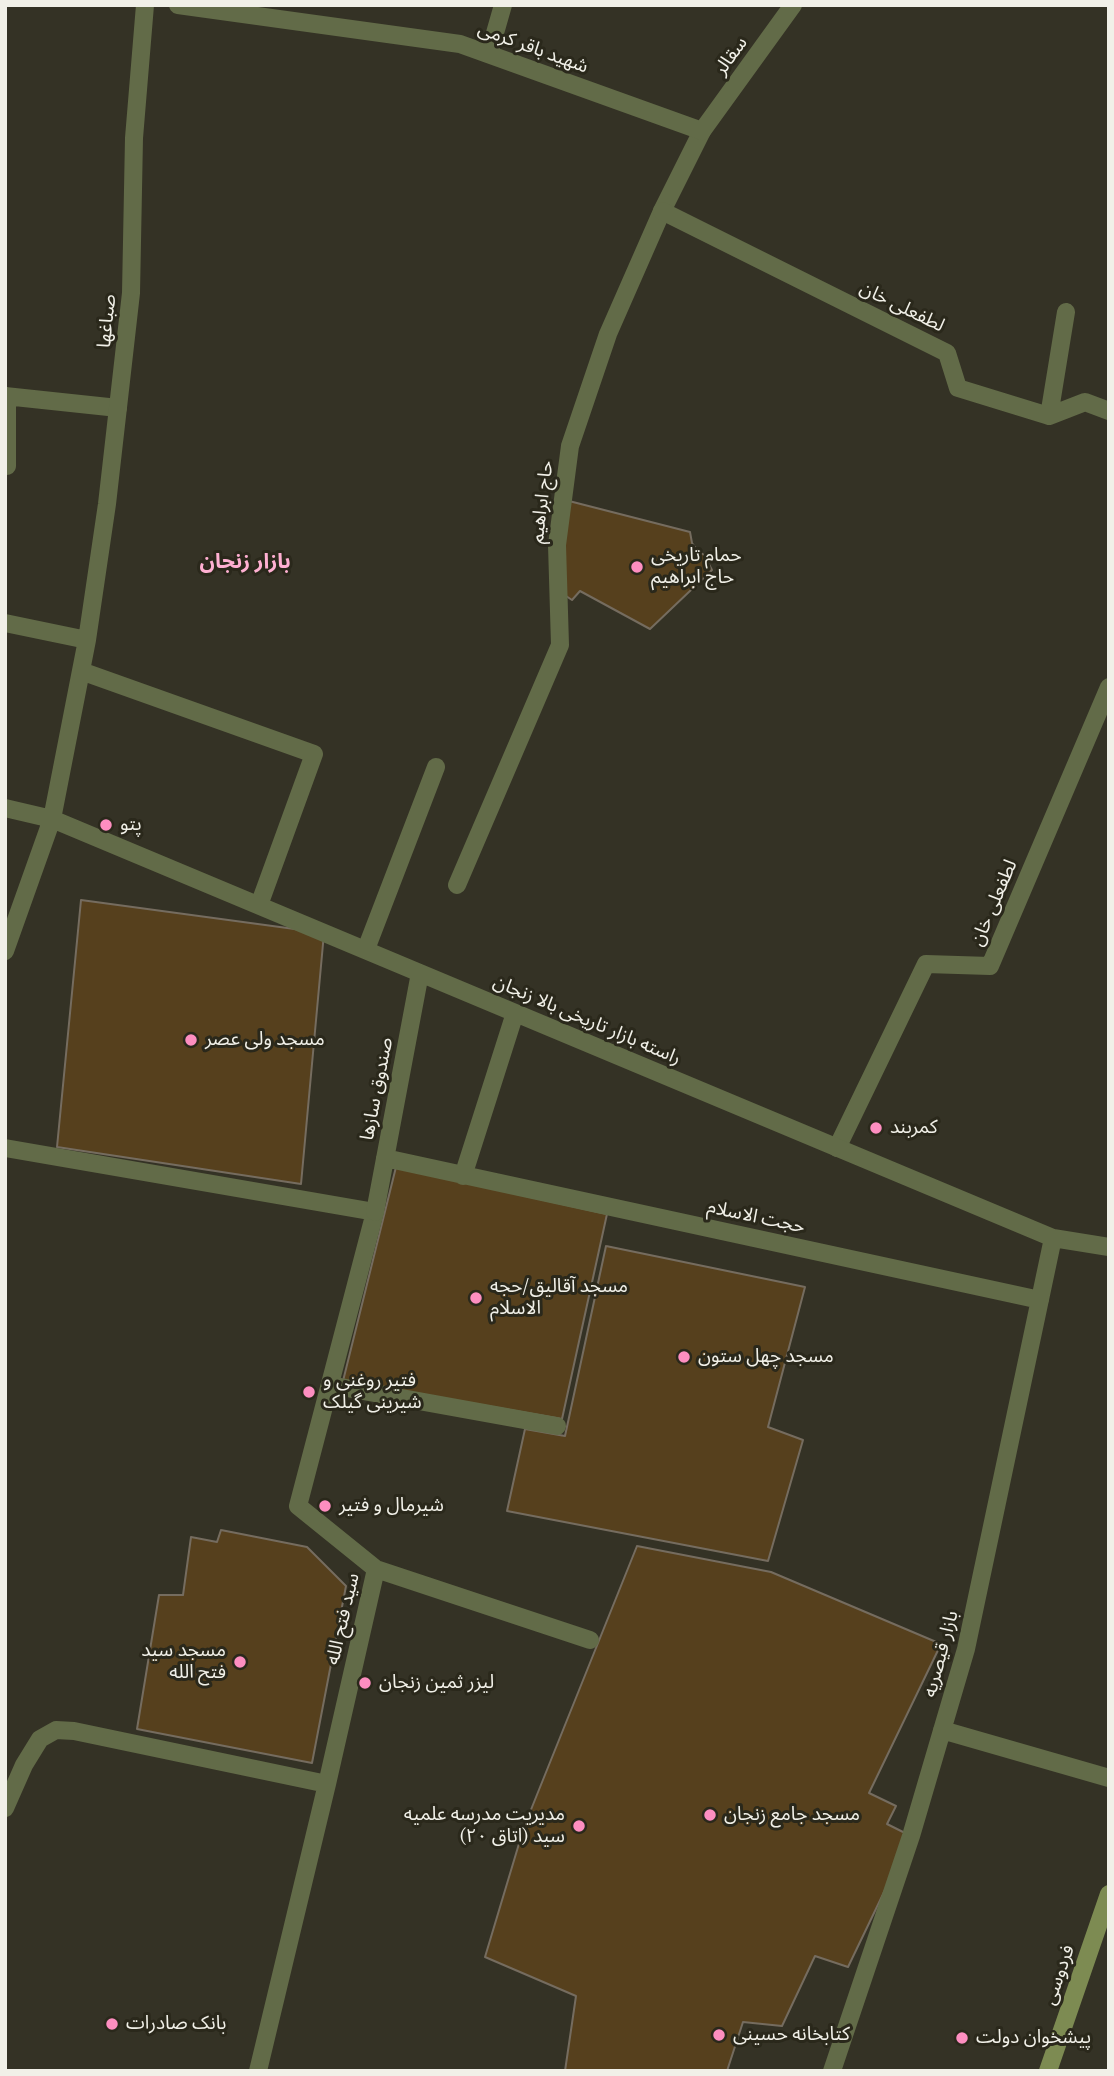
<!DOCTYPE html>
<html>
<head>
<meta charset="utf-8">
<style>
	body { margin:0 }
	#map { position:relative; width:1114px; height:2076px; overflow:hidden; background:#343225; font-family:"IBM Plex Serif",serif }
	canvas { display:block }
	.frame { position:absolute; inset:0; border:7px solid #f1f0e8; pointer-events:none }
</style>
</head>
<body>
<div id="map">
<canvas width="1114" height="2076"></canvas>
<div class="frame"></div>
</div>
<script>
const c = document.querySelector('canvas').getContext('2d');
c.lineJoin = 'round';
function fillPath(path, color) {
  c.fillStyle = color;
  c.fill(path, 'evenodd');
}
function shape(rows) {
  const path = new Path2D();
  for (const r of rows) {
    path.moveTo(r[0], r[1]);
    for (let i = 2; i < r.length; i += 2) path.lineTo(r[i], r[i + 1]);
  }
  return path;
}
function trace(path, color, width, dash) {
  c.strokeStyle = color;
  c.lineWidth = width;
  c.lineCap = dash ? 'butt' : 'round';
  c.setLineDash(dash || []);
  c.stroke(path);
}
function drawText(font, color, halo, rows, align = 'center') {
  c.font = font + ' "IBM Plex Serif","Noto Sans Arabic",serif';
  c.lineWidth = 6;
  c.setLineDash([]);
  c.textBaseline = 'middle';
  c.strokeStyle = halo;
  c.fillStyle = color;
  for (const [text, x, y, turn = 0] of rows) {
    c.save();
    c.translate(x, y);
    c.rotate((+turn || 0) * Math.PI / 180);
    c.textAlign = isNaN(turn) ? turn : align;
    if (halo) c.strokeText(text, 0, 0);
    c.fillText(text, 0, 0);
    c.restore();
  }
}
const building = shape([
	[569,501,690,532,692,543,697,550,704,555,712,570,650,629,580,591,572,600,563,594,564,545,569,501],
	[81,900,324,933,301,1184,57,1147,81,900],
	[396,1167,607,1214,562,1419,343,1381,396,1167],
	[606,1246,805,1287,768,1427,803,1440,768,1561,507,1511,525,1429,565,1436,606,1246],
	[221,1530,307,1547,346,1586,312,1763,137,1729,159,1595,183,1595,191,1537,217,1542,221,1530],
	[637,1546,771,1572,941,1644,869,1793,896,1806,887,1824,911,1836,848,1967,815,1956,782,2026,743,2022,727,2071,565,2071,576,1996,485,1957,524,1827,637,1546]
]);
const service = shape([
	[5,396,118,408],
	[5,465,7,466,7,396],
	[457,885,560,645,557,545,570,446,608,334,662,211,702,131],
	[5,1148,375,1212,298,1506,376,1569,327,1784,258,2071],
	[837,1148,926,964,990,966,1109,687],
	[330,1385,557,1426],
	[376,1569,590,1640],
	[5,1808,24,1765,40,1739,56,1730,74,1731,327,1784]
]);
const pedestrian = shape([
	[5,623,87,640],
	[81,671,314,754,262,897],
	[5,808,52,819,1053,1238,1109,1247],
	[368,944,436,767],
	[5,951,52,819,87,640,107,504,131,293,134,138,145,5],
	[385,1158,1040,1300],
	[463,1176,515,1013],
	[375,1212,420,973],
	[942,1730,1109,1778],
	[832,2071,911,1836,966,1649,1053,1238]
]);
const minor = shape([
	[178,5,460,44,702,131,793,5],
	[489,54,503,5],
	[662,211,947,353,958,388,1049,416,1085,402,1109,411],
	[1049,416,1066,312]
]);
const secondary = shape([
	[1048,2071,1109,1894]
]);
const markers = [
	[637,567,7,"#fd8ec0"],
	[106,825,7,"#fd8ec0"],
	[191,1040,7,"#fd8ec0"],
	[876,1128,7,"#fd8ec0"],
	[476,1298,7,"#fd8ec0"],
	[684,1357,7,"#fd8ec0"],
	[309,1392,7,"#fd8ec0"],
	[325,1506,7,"#fd8ec0"],
	[240,1662,7,"#fd8ec0"],
	[365,1683,7,"#fd8ec0"],
	[710,1815,7,"#fd8ec0"],
	[579,1826,7,"#fd8ec0"],
	[112,2024,7,"#fd8ec0"],
	[719,2035,7,"#fd8ec0"],
	[962,2038,7,"#fd8ec0"]
];
const streetNames = [
	["شهید باقر کرمی",533,48,20],
	["سقالر",731,56,-54],
	["لطفعلی خان",902,307,26],
	["صباغها",107,321,-84],
	["حاج ابراهیم",542,502,-83],
	["لطفعلی خان",994,903,-67],
	["راسته بازار تاریخی بالا زنجان",587,1020,23],
	["صندوق سازها",377,1089,-79],
	["حجت الاسلام",756,1217,12],
	["سید فتح الله",343,1619,-77],
	["بازار قیصریه",941,1654,-75],
	["فردوسی",1059,1975,-71]
];
const poiNames = [
	["حمام تاریخی",651,556],
	["حاج ابراهیم",651,578],
	["پتو",120,825],
	["مسجد ولی عصر",205,1040],
	["کمربند",890,1128],
	["مسجد آقالیق/حجه",490,1287],
	["الاسلام",490,1309],
	["مسجد چهل ستون",698,1357],
	["فتیر روغنی و",323,1381],
	["شیرینی گیلک",323,1403],
	["شیرمال و فتیر",339,1506],
	["مسجد سید",226,1651,"right"],
	["فتح الله",226,1673,"right"],
	["لیزر ثمین زنجان",379,1683],
	["مدیریت مدرسه علمیه",565,1815,"right"],
	["سید (اتاق ۲۰)",565,1837,"right"],
	["مسجد جامع زنجان",724,1815],
	["بانک صادرات",126,2024],
	["کتابخانه حسینی",733,2035],
	["پیشخوان دولت",976,2038]
];
const neighbourhoodNames = [
	["بازار زنجان",245,562]
];
fillPath(building, '#56401d');
trace(building, '#756c5f', 2);
trace(service, '#626b48', 18);
trace(pedestrian, '#626b48', 18);
trace(minor, '#626b48', 18);
trace(secondary, '#7d8b52', 18);
for (const [x, y, r, color] of markers) {
  const dot = new Path2D();
  dot.arc(x, y, r, 0, 2 * Math.PI);
  c.fillStyle = color;
  c.fill(dot);
  trace(dot, '#2a281b', 2.5);
}
drawText('19px', '#f1f0e8', '#2a281b', streetNames);
drawText('19px', '#f1f0e8', '#2a281b', poiNames, 'left');
drawText('bold 21px', '#ffb0d2', '#2a281b', neighbourhoodNames);
</script>
</body>
</html>
